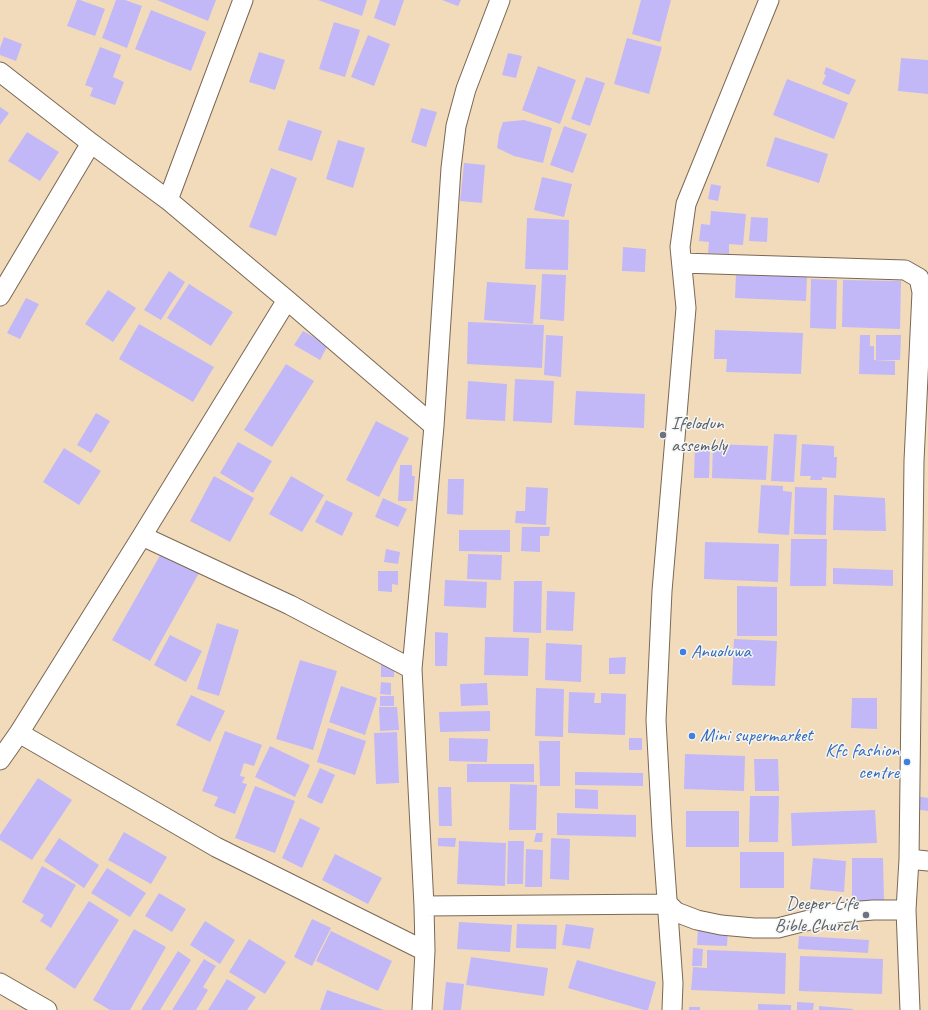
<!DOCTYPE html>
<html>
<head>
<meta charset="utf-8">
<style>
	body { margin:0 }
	canvas { display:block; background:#f2dbbb }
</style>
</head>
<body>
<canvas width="928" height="1010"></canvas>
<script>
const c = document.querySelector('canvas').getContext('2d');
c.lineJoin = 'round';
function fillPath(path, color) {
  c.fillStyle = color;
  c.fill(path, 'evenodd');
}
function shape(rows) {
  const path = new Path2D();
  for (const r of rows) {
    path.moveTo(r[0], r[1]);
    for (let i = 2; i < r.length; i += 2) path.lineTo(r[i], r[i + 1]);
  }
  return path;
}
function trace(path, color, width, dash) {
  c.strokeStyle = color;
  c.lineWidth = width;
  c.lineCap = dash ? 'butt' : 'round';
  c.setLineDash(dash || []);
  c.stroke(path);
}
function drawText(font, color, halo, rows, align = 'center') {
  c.font = font + ' Caveat,sans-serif';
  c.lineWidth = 3;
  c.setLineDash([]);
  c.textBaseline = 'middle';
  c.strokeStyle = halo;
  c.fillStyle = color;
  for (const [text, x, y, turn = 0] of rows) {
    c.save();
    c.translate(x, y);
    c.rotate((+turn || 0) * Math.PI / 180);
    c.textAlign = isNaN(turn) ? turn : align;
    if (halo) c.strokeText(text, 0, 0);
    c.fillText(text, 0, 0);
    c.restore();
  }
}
const building = shape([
	[77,0,80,0,105,9,95,36,67,26],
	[116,0,125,0,142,6,127,48,102,38],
	[157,0,216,0,208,21],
	[318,0,367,0,362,16],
	[380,0,404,0,395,26,374,18],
	[442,0,461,0,458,6],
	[641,0,671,0,660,42,632,34],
	[151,10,206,32,191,71,135,49],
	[334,22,360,30,345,77,319,69],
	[368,35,390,44,374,86,351,77],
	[4,37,22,44,16,61,0,55,0,48],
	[627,38,662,47,649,94,614,84],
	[100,47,121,55,113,77,124,82,115,105,90,96,93,88,85,85],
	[259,52,285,60,275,90,249,82],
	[508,53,522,56,516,78,502,75],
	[901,58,928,60,928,94,898,91],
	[538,66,576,80,560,124,522,110],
	[826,67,856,80,849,95,822,84,826,75,824,74],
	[586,77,605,83,590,126,571,119],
	[787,79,848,103,834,139,773,115],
	[0,107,9,113,0,125],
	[421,108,437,112,426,147,411,142],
	[288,120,322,131,312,161,278,150],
	[524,120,552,128,543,163,514,156,497,148,499,134,503,122],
	[564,126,587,134,573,173,550,165],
	[27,132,59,152,40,181,8,161],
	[775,137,828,154,819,183,766,166],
	[338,140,365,148,353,188,326,179],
	[464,163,485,165,482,203,460,201],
	[271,168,297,178,276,236,249,227],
	[542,177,572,184,564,217,534,210],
	[711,184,721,186,718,201,708,199],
	[711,211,746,214,743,245,729,244,729,254,708,253,709,242,699,241,701,224,710,225],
	[751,217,768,218,767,242,749,241],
	[527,218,569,220,568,270,525,269],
	[623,247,646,249,645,272,622,271],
	[169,271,185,282,161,320,144,310],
	[736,273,807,276,806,301,735,298],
	[542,274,566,275,564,321,540,319],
	[811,279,837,280,836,329,810,328],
	[843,280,901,281,900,329,842,327],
	[487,282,536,285,533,324,484,320],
	[189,284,233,312,211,346,167,318],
	[108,290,136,308,113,342,85,324],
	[26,298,39,304,20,339,7,333],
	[468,322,544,325,542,368,467,364],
	[139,324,214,367,193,402,119,359],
	[715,330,803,333,801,374,726,372,727,359,714,359],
	[303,331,328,345,320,360,294,345],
	[546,335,563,336,561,377,544,375],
	[860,335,870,335,870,346,874,346,874,360,895,361,895,375,859,374],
	[876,335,901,335,900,360,876,360],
	[286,364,314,381,272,447,244,430],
	[515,379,554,381,552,423,513,421],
	[468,381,507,384,505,421,466,419],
	[576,391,645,394,644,428,574,425],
	[96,413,110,421,91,453,77,445],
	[376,421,409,438,379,497,346,480],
	[774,434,797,435,794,482,771,481],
	[238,442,272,461,253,493,220,473],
	[695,444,710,444,709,478,694,478],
	[713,444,768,446,766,480,712,478],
	[802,444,834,446,834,457,837,457,836,478,822,477,822,480,810,480,811,476,800,476],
	[64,448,101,471,79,505,43,482],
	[400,465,412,465,412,476,415,476,413,501,398,501],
	[214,476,254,498,230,542,190,521],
	[291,476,324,495,302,532,269,514],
	[448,479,464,479,463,515,447,514],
	[761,485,783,486,783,491,792,492,789,535,758,533],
	[526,487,548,488,546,525,515,523,516,511,525,511],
	[795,487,827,488,826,535,794,534],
	[834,495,885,498,886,531,833,530],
	[383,498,407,509,398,527,375,517],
	[326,500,353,513,342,536,315,522],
	[522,527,550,527,549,536,540,536,540,552,521,551],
	[459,530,510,530,510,552,459,551],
	[791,539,827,539,826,586,790,586],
	[705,542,779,544,778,582,704,579],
	[386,549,400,552,398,564,384,562],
	[162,552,199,573,150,661,112,640],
	[468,554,502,555,501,580,467,579],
	[833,568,893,570,893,586,833,584],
	[378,571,398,571,398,585,392,584,392,592,378,591],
	[445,580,487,582,486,608,444,606],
	[514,581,542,581,541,633,513,632],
	[737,586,777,587,777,636,737,636],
	[547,591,575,592,573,631,546,630],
	[217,623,239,630,219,696,197,689],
	[435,632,448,633,447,666,435,666],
	[170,635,202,651,186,682,154,665],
	[485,637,529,638,528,676,484,675],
	[734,639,777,641,775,686,732,685],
	[546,643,582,645,581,682,545,680],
	[626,657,625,674,609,674,609,658],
	[300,660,337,671,313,750,276,739],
	[381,664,394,664,394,677,381,677],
	[381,682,391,683,391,695,380,694],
	[487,683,488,705,461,706,460,684],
	[341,686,377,698,365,735,329,722],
	[536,688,564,689,563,737,535,736],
	[569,692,595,693,594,703,601,703,601,693,626,694,625,735,568,733],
	[191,695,225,711,210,742,176,725],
	[380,696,394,696,394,706,380,706],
	[852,698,877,698,877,729,851,728],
	[379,707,397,707,399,730,380,731],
	[490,711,490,731,440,732,439,712],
	[328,728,366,741,355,775,317,762],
	[225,731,262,745,254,766,244,763,240,776,245,777,242,783,247,784,235,814,214,806,218,797,202,791],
	[397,732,399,783,376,784,374,733],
	[449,738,488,739,487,762,449,761],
	[629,738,642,738,642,750,629,750],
	[539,741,560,741,560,786,540,786],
	[270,746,310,765,295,797,255,777],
	[685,754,745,756,744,791,684,789],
	[754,759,778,759,779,791,755,791],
	[467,764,534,764,534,782,467,782],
	[320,768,335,775,322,804,307,797],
	[575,772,643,773,643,786,575,785],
	[38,778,72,800,32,860,0,840,0,835],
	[510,784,537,785,536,830,509,830],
	[255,786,295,801,275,853,235,838],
	[438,787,451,787,452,826,439,826],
	[575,789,598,790,598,809,575,808],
	[750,796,779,796,778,842,749,842],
	[916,796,928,798,928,811,914,809],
	[875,810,877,843,792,846,791,813],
	[686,811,739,811,739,847,686,847],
	[557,813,636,815,636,837,557,835],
	[300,818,320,828,302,868,282,858],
	[124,832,167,857,151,884,108,860],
	[536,833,543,833,542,842,534,842],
	[59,838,99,865,84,888,44,861],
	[438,838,456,838,455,847,438,846],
	[551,838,570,839,569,880,550,879],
	[459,841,506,843,505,886,457,884],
	[508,841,524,841,523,884,507,884],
	[526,849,543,850,542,887,525,887],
	[740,852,784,852,784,888,740,888],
	[335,854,382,878,368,904,322,880],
	[813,858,846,861,844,892,810,889],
	[852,858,883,858,884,902,852,902],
	[42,866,76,885,51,928,40,921,44,915,22,902],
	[107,868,146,893,130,917,91,893],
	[159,893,186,909,172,932,145,916],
	[89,901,119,920,75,989,45,969],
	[312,919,331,928,312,966,294,957],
	[205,921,235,940,220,964,190,945],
	[459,922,512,925,510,952,457,949],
	[517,924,557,925,556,949,516,948],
	[566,924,594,928,590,949,562,945],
	[134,929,166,947,130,1010,110,1010,93,1000],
	[698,929,728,930,727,946,697,945],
	[331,931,392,961,378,991,316,961],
	[799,936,869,940,868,953,798,949],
	[249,939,286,962,265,994,229,972],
	[693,948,703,949,702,966,692,966],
	[707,950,786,953,785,994,691,990,693,967,707,968],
	[178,951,191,960,160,1010,141,1010],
	[800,956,883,959,882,994,799,991],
	[471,957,548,968,544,996,466,985],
	[204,959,216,966,203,987,208,990,196,1010,172,1010],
	[577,960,656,982,648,1010,644,1010,568,988],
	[227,979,256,997,247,1010,208,1010],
	[446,982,464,984,461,1010,443,1010],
	[327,990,384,1010,320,1010],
	[797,1002,814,1003,813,1010,797,1010],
	[758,1004,791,1005,791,1010,758,1010],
	[819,1006,853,1009,853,1010,819,1010],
	[689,1007,700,1007,700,1010,689,1010]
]);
const minor = shape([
	[0,72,91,143,168,200,287,300,434,426],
	[168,200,243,0],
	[682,263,905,270,919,278,922,292,914,461,909,859,906,910,910,1010],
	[0,296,91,143],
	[142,536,290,605,412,669],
	[19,733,216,847,425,951],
	[0,760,19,733,142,536,287,300],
	[909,859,928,861],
	[424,906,668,904,676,912,697,920,721,925,754,928,778,928,837,913,873,910,906,910],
	[0,983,47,1010],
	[422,1010,425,951,424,906,412,669,434,426,451,168,456,126,466,89,500,0],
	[672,1010,673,983,662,830,656,720,662,591,686,308,680,247,686,204,769,0]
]);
const markers = [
	[663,435,4,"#6b7280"],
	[683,652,4,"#3f7fe0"],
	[692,736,4,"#3f7fe0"],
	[907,762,4,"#3f7fe0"],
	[866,915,4,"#6b7280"]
];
const worshipNames = [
	["Ifelodun",671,424],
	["assembly",671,446],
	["Deeper Life",858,904,"right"],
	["Bible Church",858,926,"right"]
];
const shopNames = [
	["Anuoluwa",691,652],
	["Mini supermarket",700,736],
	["Kfc fashion",899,751,"right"],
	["centre",899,773,"right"]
];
fillPath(building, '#c2b8f8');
trace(minor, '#7b6855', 21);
trace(minor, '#fff', 19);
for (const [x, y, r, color] of markers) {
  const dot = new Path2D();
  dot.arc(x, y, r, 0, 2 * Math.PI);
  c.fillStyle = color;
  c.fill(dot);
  trace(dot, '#f6f6f2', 1.5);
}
drawText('19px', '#5b616d', '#f6f6f2', worshipNames, 'left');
drawText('19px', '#366cbe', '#f6f6f2', shopNames, 'left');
</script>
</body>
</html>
